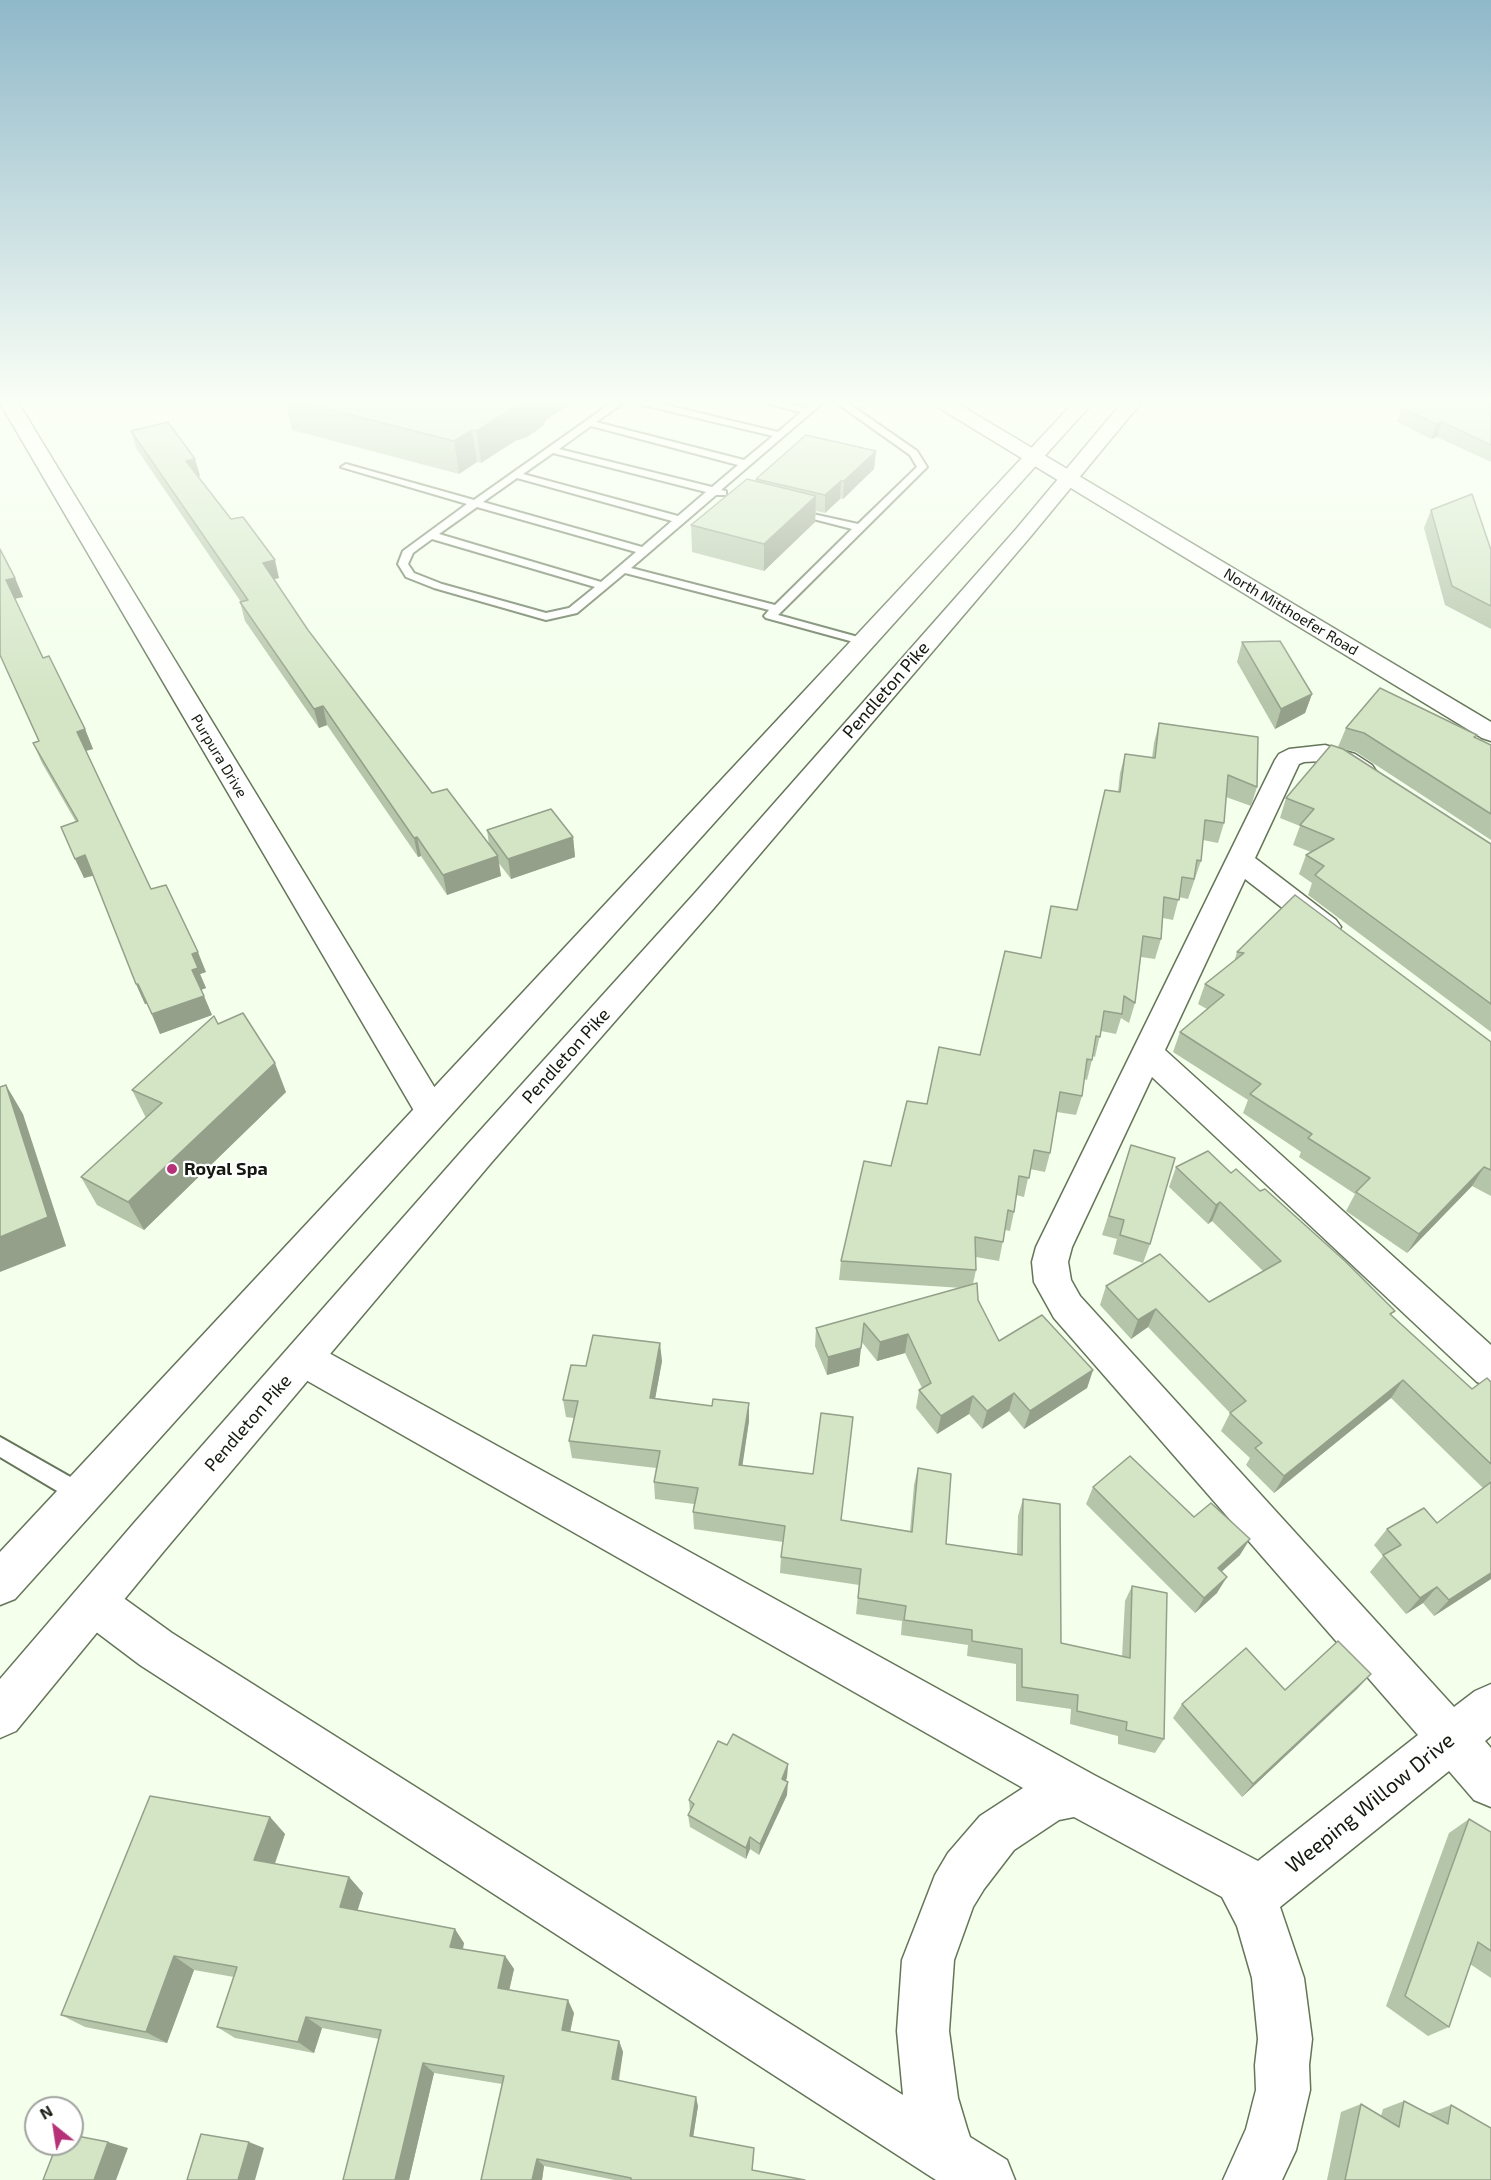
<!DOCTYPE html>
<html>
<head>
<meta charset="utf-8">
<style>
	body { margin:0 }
	#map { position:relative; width:1491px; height:2180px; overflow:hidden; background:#f4ffec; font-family:"Exo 2",sans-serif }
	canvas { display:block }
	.north { position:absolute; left:24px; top:2096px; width:60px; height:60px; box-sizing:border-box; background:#fff; border:2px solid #a1a39f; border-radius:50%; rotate:330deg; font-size:16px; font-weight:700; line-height:24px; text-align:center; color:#13190e }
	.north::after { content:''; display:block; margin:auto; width:21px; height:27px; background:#b63177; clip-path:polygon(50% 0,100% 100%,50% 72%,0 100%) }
</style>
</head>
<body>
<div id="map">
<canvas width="1491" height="2180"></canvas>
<div class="north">N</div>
</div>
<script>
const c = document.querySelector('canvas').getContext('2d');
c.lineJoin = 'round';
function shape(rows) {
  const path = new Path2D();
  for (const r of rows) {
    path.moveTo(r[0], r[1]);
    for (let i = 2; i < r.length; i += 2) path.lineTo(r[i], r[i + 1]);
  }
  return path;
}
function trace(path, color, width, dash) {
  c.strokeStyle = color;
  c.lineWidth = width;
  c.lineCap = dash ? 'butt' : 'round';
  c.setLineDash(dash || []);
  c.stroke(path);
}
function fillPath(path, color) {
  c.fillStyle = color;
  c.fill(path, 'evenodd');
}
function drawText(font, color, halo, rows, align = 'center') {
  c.font = font + ' "Exo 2",sans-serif';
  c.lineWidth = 4.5;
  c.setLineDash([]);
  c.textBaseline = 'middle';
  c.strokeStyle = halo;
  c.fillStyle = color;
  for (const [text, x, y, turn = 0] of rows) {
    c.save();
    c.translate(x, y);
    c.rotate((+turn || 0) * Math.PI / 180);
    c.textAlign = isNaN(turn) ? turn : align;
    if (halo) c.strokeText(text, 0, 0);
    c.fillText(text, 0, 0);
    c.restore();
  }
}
const lane = shape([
	[281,399,299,399,284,404,279,401,281,399],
	[617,399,641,399,778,432,801,412,749,399,766,399,806,408,817,399,827,399,721,490,726,491,726,495,716,495,631,568,775,605,852,529,790,513,790,509,858,524,917,467,910,455,831,399,842,399,917,451,927,467,925,469,778,615,869,640,869,644,861,644,766,618,764,616,769,610,625,573,577,613,546,620,434,588,406,577,398,564,403,551,467,504,341,467,346,464,474,500,617,399],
	[626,401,773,436,744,460,596,422,626,401],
	[591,426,738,465,712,487,559,449,591,426],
	[553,453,706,492,678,516,523,474,553,453],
	[517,478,672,521,642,547,483,502,517,478],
	[477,507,636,552,601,582,439,534,477,507],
	[432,539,595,587,569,608,546,613,442,584,414,573,408,564,413,553,432,539],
	[0,1437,88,1487,91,1494,88,1501,81,1504,74,1501,0,1457,0,1437]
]);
const street = shape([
	[0,399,16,399,444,1103,449,1112,444,1121,432,1125,420,1121,0,403,0,399],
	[1325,745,1355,754,1372,765,1376,771,1372,777,1363,779,1323,761,1304,762,1299,764,1255,858,1336,920,1341,927,1336,934,1326,937,1316,934,1245,879,1165,1050,1491,1345,1491,1387,1477,1382,1152,1077,1072,1247,1068,1262,1071,1280,1080,1296,1454,1707,1475,1691,1491,1684,1491,1736,1485,1741,1491,1748,1491,1807,1474,1800,1449,1771,1280,1907,1304,1978,1312,2039,1309,2065,1310,2090,1296,2150,1282,2180,1223,2180,1246,2129,1256,2090,1255,2065,1258,2039,1252,1978,1237,1926,1222,1897,1074,1817,1059,1820,1014,1850,984,1889,973,1907,954,1960,949,2031,958,2098,967,2128,970,2137,1007,2160,1015,2180,936,2180,140,1665,79,1619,73,1604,79,1589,95,1582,111,1589,172,1633,903,2095,897,2031,902,1960,918,1919,935,1875,948,1853,980,1816,1023,1788,290,1371,285,1359,290,1347,304,1342,318,1347,1094,1775,1258,1861,1418,1735,1054,1318,1034,1282,1032,1262,1036,1247,1275,760,1279,754,1289,749,1325,745]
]);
const secondary = shape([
	[928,399,950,399,1491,722,1491,741,1482,738,931,403,928,399]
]);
const primary = shape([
	[1077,399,1096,399,15,1599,0,1605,0,1552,1077,399],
	[1125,399,1144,399,1031,536,714,908,491,1163,164,1551,16,1731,0,1738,0,1679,134,1523,467,1145,694,894,1017,528,1125,399]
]);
const wall = shape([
	[285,399,577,399,546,420,543,426,527,437,515,441,481,463,477,462,459,474,292,430],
	[1404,399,1491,399,1491,462,1437,437,1431,439,1397,422],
	[131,431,195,459,200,476,198,476,231,519,279,578,274,579,308,630,432,793,489,845,487,830,573,837,575,857,511,879,498,862,501,876,447,895,421,856,418,857,327,725,319,728,245,621,240,602,241,602,136,448],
	[876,451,874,469,843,499,840,499,825,513,816,511,815,522,764,571,692,552,691,525,756,481,756,479],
	[1431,510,1491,550,1491,629,1445,605,1424,528],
	[15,578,23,597,15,599,43,658,85,729,93,749,86,751,151,889,206,972,200,974,206,988,201,990,212,1015,160,1034,147,1004,145,1004,136,984,93,876,84,878,76,822,42,763,33,743,39,741,0,655],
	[1242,642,1312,694,1305,713,1275,729,1237,662],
	[1159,723,1257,787,1251,806,1226,797,1224,823,1218,843,1203,840,1201,861,1188,899,1179,897,1173,920,1163,918,1161,939,1155,959,1141,957,1135,1003,1129,1023,1121,1018,1116,1034,1101,1031,1095,1057,1093,1056,1087,1080,1084,1079,1082,1096,1076,1115,1057,1112,1050,1153,1045,1172,1030,1169,1024,1197,1016,1195,1014,1212,1010,1231,1005,1230,999,1261,976,1257,976,1270,973,1284,978,1300,999,1341,1093,1370,1087,1388,1024,1429,1009,1411,982,1429,969,1414,937,1434,916,1408,919,1390,922,1388,905,1353,877,1361,861,1341,859,1366,827,1375,815,1346,816,1328,962,1288,839,1280,841,1261,891,1166,927,1104,980,1055,1041,957,1051,906,1077,910,1118,792,1120,773,1125,754,1152,758,1154,743],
	[1346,728,1475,738,1491,745,1491,840,1356,752,1344,749,1491,844,1491,1032,1308,895,1312,883,1299,874,1306,855,1311,852,1293,845,1300,826,1280,818,1286,798,1338,747],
	[1295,895,1491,1042,1491,1196,1472,1186,1407,1253,1346,1211,1355,1194,1299,1157,1301,1152,1243,1113,1248,1100,1173,1052,1180,1032,1207,1009,1198,1004,1205,984,1234,962,1237,952],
	[218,1024,286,1092,144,1230,97,1205,81,1177,146,1118,132,1090],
	[1131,1145,1150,1244,1143,1263,1113,1254,1117,1239,1102,1235],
	[1176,1167,1392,1316,1472,1389,1491,1382,1491,1579,1434,1616,1423,1603,1406,1614,1370,1572,1383,1556,1374,1545,1387,1529,1437,1523,1483,1488,1391,1398,1274,1493,1246,1465,1250,1458,1221,1431,1230,1413,1148,1327,1131,1339,1100,1305,1106,1286,1209,1302,1263,1271,1212,1221,1208,1224,1169,1187],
	[662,1361,655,1398,712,1406,749,1403,749,1421,742,1465,841,1520,910,1531,914,1485,918,1468,946,1544,1017,1554,1018,1516,1023,1499,1061,1643,1122,1657,1125,1601,1132,1586,1164,1739,1155,1753,1118,1744,1118,1736,1070,1724,1071,1709,1016,1701,1016,1664,967,1656,968,1645,901,1635,902,1621,856,1614,859,1585,780,1573,781,1557,783,1542,694,1529,693,1512,694,1504,655,1499,654,1482,656,1468,572,1458,569,1441,574,1418,566,1417,563,1400,586,1366],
	[1093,1487,1194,1517,1240,1555,1221,1572,1217,1593,1195,1613,1086,1504],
	[1371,1674,1357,1689,1242,1797,1173,1718,1182,1704,1285,1690],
	[727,1745,788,1764,787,1777,786,1781,787,1795,759,1855,750,1849,746,1859,690,1827,688,1815,690,1812,689,1800],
	[270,1817,285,1834,275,1864,349,1877,363,1893,357,1910,464,1943,463,1949,505,1956,514,1969,509,1990,574,2013,570,2032,619,2041,623,2052,619,2081,698,2106,693,2137,754,2156,752,2170,805,2180,615,2180,544,2166,542,2180,481,2180,502,2084,434,2073,409,2180,343,2180,379,2039,322,2028,314,2053,235,2038,217,2027,234,1977,194,1970,167,2043,85,2027,61,2015],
	[1469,1819,1491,1832,1491,1978,1470,1964,1449,2027,1428,2036,1386,2006,1449,1833],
	[1404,2101,1428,2114,1451,2105,1491,2180,1327,2180,1341,2112,1361,2104,1381,2116,1383,2109]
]);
const shadedWall = shape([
	[533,399,577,399,546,420,543,426,527,437,515,441,481,463,477,431,511,409],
	[1442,422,1437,437,1431,439,1436,424],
	[472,430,477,462,459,474,454,441],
	[876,451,874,469,843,499,844,481],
	[195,459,200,476,191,478,186,461],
	[841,481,840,499,825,513,825,495],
	[816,496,815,522,764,571,764,544],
	[275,560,279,578,268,581,263,563],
	[15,578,23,597,13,599,6,580],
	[1312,694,1305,713,1275,729,1281,709],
	[323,706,327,725,319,728,314,709],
	[85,729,93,749,85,751,77,732],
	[417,837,421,856,418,857,414,838],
	[573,837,575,857,511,879,508,859],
	[85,855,94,875,84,878,75,859],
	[498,856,501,876,447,895,443,875],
	[198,952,206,972,200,974,206,988,200,990,192,970,192,954],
	[136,984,138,984,147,1004,145,1004],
	[204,996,212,1015,160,1034,152,1014],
	[275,1063,286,1092,144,1230,128,1202],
	[6,1085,23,1114,66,1246,0,1272,0,1237],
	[1484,1167,1472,1186,1407,1253,1419,1234],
	[1220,1202,1212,1221,1208,1224,1216,1205],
	[1156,1309,1148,1327,1131,1339,1138,1320],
	[908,1334,905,1353,877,1361,880,1342],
	[660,1343,662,1361,652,1416,650,1398],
	[861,1348,859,1366,827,1375,828,1357],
	[1093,1370,1087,1388,1024,1429,1030,1411],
	[1403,1380,1391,1398,1274,1493,1284,1476],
	[1014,1393,1009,1411,982,1429,987,1411],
	[973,1396,969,1414,937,1434,941,1416],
	[749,1403,749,1421,740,1482,739,1465],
	[1250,1539,1240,1555,1208,1584,1218,1568],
	[1491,1573,1491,1579,1434,1616,1449,1600],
	[1227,1577,1217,1593,1195,1613,1204,1598],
	[1437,1587,1423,1603,1406,1614,1420,1598],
	[1371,1674,1357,1689,1242,1797,1253,1784],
	[788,1764,787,1777,781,1792,782,1779],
	[788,1782,787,1795,759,1855,760,1844],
	[270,1817,285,1834,270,1876,254,1860],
	[750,1837,750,1849,746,1859,746,1848],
	[349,1877,363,1893,354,1922,340,1907],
	[455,1929,464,1943,460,1961,450,1947],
	[174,1956,194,1970,167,2043,146,2032],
	[505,1956,514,1969,507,2000,498,1988],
	[568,2000,574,2013,568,2042,562,2030],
	[306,2017,322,2028,314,2053,298,2042],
	[619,2041,623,2052,617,2089,612,2079],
	[423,2063,434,2073,409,2180,395,2180],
	[696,2097,698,2106,692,2144,690,2136],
	[108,2142,128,2148,116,2180,94,2180],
	[249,2142,264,2148,255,2180,238,2180],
	[537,2159,544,2166,542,2180,532,2180]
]);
const building = shape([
	[288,399,533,399,523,405,511,409,477,431,472,430,454,441,288,399],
	[1404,399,1491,399,1491,445,1442,422,1436,424,1402,408,1404,399],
	[168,422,195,459,186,461,231,519,243,517,275,560,263,563,308,630,432,793,447,789,498,856,443,875,417,837,414,838,323,706,314,709,240,602,248,600,131,431,168,422],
	[806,435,876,451,844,481,841,481,825,495,756,479,806,435],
	[747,479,816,496,764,544,691,525,747,479],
	[1472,494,1491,550,1491,606,1452,586,1431,510,1472,494],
	[0,549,15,578,6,580,43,658,49,656,85,729,77,732,151,889,166,885,198,952,192,954,198,968,192,970,204,996,152,1014,138,984,136,984,85,855,75,859,61,827,78,821,33,743,39,741,0,655,0,549],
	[1280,641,1312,694,1281,709,1242,642,1280,641],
	[1380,688,1477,735,1474,737,1491,745,1491,814,1364,733,1346,728,1380,688],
	[1159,723,1258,737,1257,787,1228,775,1224,823,1205,820,1201,861,1197,860,1194,879,1182,877,1179,900,1164,897,1161,939,1143,936,1135,1003,1124,996,1122,1014,1104,1011,1100,1037,1096,1036,1092,1060,1087,1059,1082,1096,1060,1092,1050,1153,1034,1150,1029,1178,1019,1176,1014,1212,1008,1210,1003,1242,975,1237,976,1270,841,1261,864,1161,891,1166,907,1101,927,1104,939,1047,980,1055,1005,951,1041,958,1051,906,1077,910,1105,790,1120,792,1125,754,1155,758,1159,723],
	[1331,745,1343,749,1491,844,1491,1004,1315,875,1324,866,1306,855,1334,839,1300,825,1314,809,1286,798,1331,745],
	[551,809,573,837,508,859,487,830,551,809],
	[1295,895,1491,1042,1491,1170,1484,1167,1419,1234,1356,1192,1370,1178,1308,1138,1312,1134,1250,1094,1261,1084,1180,1032,1224,995,1205,984,1244,953,1237,952,1295,895],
	[243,1013,275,1063,128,1202,81,1177,162,1103,132,1090,214,1016,218,1024,243,1013],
	[6,1085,48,1217,0,1237,0,1087,6,1085],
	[1131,1145,1175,1158,1150,1244,1120,1235,1124,1220,1109,1216,1131,1145],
	[1208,1151,1231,1173,1236,1169,1260,1191,1265,1189,1345,1261,1395,1311,1390,1314,1472,1389,1487,1378,1491,1382,1491,1464,1403,1380,1284,1476,1255,1448,1262,1443,1230,1413,1246,1401,1156,1309,1138,1320,1106,1286,1160,1254,1209,1302,1281,1261,1220,1202,1216,1205,1176,1167,1208,1151],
	[977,1283,978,1300,999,1341,1042,1315,1093,1370,1030,1411,1014,1393,987,1411,973,1396,941,1416,919,1390,931,1383,908,1334,880,1342,864,1323,861,1348,828,1357,816,1328,977,1283],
	[593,1335,660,1343,650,1398,712,1406,713,1399,749,1403,739,1465,813,1474,821,1413,853,1417,841,1520,912,1532,918,1468,951,1474,946,1544,1022,1555,1023,1499,1060,1504,1061,1643,1130,1658,1132,1586,1167,1593,1164,1739,1126,1730,1127,1722,1077,1711,1078,1695,1022,1687,1022,1649,972,1641,972,1630,904,1620,906,1606,858,1598,861,1569,781,1557,785,1526,693,1512,698,1488,654,1482,660,1451,569,1441,578,1401,563,1400,571,1365,586,1366,593,1335],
	[1130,1456,1194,1517,1211,1503,1250,1539,1218,1568,1227,1577,1204,1598,1093,1487,1130,1456],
	[1491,1482,1491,1573,1449,1600,1437,1587,1420,1598,1383,1555,1401,1545,1387,1529,1424,1508,1437,1523,1491,1482],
	[1338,1641,1371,1674,1253,1784,1182,1704,1246,1648,1285,1690,1338,1641],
	[733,1734,788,1764,782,1779,788,1782,760,1844,750,1837,746,1848,688,1815,694,1804,689,1800,718,1741,727,1745,733,1734],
	[150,1796,270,1817,254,1860,349,1877,340,1907,455,1929,450,1947,505,1956,498,1988,568,2000,562,2030,619,2041,612,2079,696,2097,690,2136,754,2148,752,2170,805,2180,631,2180,631,2178,537,2159,532,2180,481,2180,504,2076,423,2063,395,2180,343,2180,381,2030,306,2017,298,2042,217,2027,237,1967,174,1956,146,2032,61,2015,150,1796],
	[1469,1819,1491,1832,1491,1951,1478,1942,1449,2027,1405,1996,1469,1819],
	[1404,2101,1448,2124,1451,2105,1491,2128,1491,2180,1345,2180,1361,2104,1399,2127,1404,2101],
	[201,2134,249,2142,238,2180,187,2180,201,2134],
	[72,2135,108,2142,94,2180,43,2180,57,2144,72,2144,72,2135]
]);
const markers = [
	[172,1169,6,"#b63177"]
];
const farStreetnames = [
	["North Mitthoefer Road",1291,612,31],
	["Purpura Drive",219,756,59]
];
const streetNames = [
	["Pendleton Pike",886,690,-49],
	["Pendleton Pike",566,1056,-48],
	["Pendleton Pike",248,1423,-49]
];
const poiNames = [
	["Royal Spa",184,1169]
];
const nearStreetnames = [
	["Weeping Willow Drive",1370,1803,-39]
];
trace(lane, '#657559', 4);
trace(street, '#657559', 3);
trace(secondary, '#657559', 3);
trace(primary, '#657559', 3);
fillPath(lane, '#fff');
fillPath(street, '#fff');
fillPath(secondary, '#fff');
fillPath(primary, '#fff');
fillPath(wall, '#b5c5a9');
fillPath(shadedWall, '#94a08a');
fillPath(building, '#d3e5c5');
trace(building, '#94a08a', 1.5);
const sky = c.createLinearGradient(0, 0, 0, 704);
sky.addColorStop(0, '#8fb8c9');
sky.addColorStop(0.57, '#fafff6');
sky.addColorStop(1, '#fafff600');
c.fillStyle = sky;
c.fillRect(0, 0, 1491, 704);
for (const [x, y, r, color] of markers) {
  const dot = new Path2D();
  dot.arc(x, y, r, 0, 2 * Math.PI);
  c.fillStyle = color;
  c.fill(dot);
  trace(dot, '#fff', 2);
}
drawText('15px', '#13190e', '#fff', farStreetnames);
drawText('18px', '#13190e', '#fff', streetNames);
drawText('bold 18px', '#13190e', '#fff', poiNames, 'left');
drawText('21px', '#13190e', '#fff', nearStreetnames);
</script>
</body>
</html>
